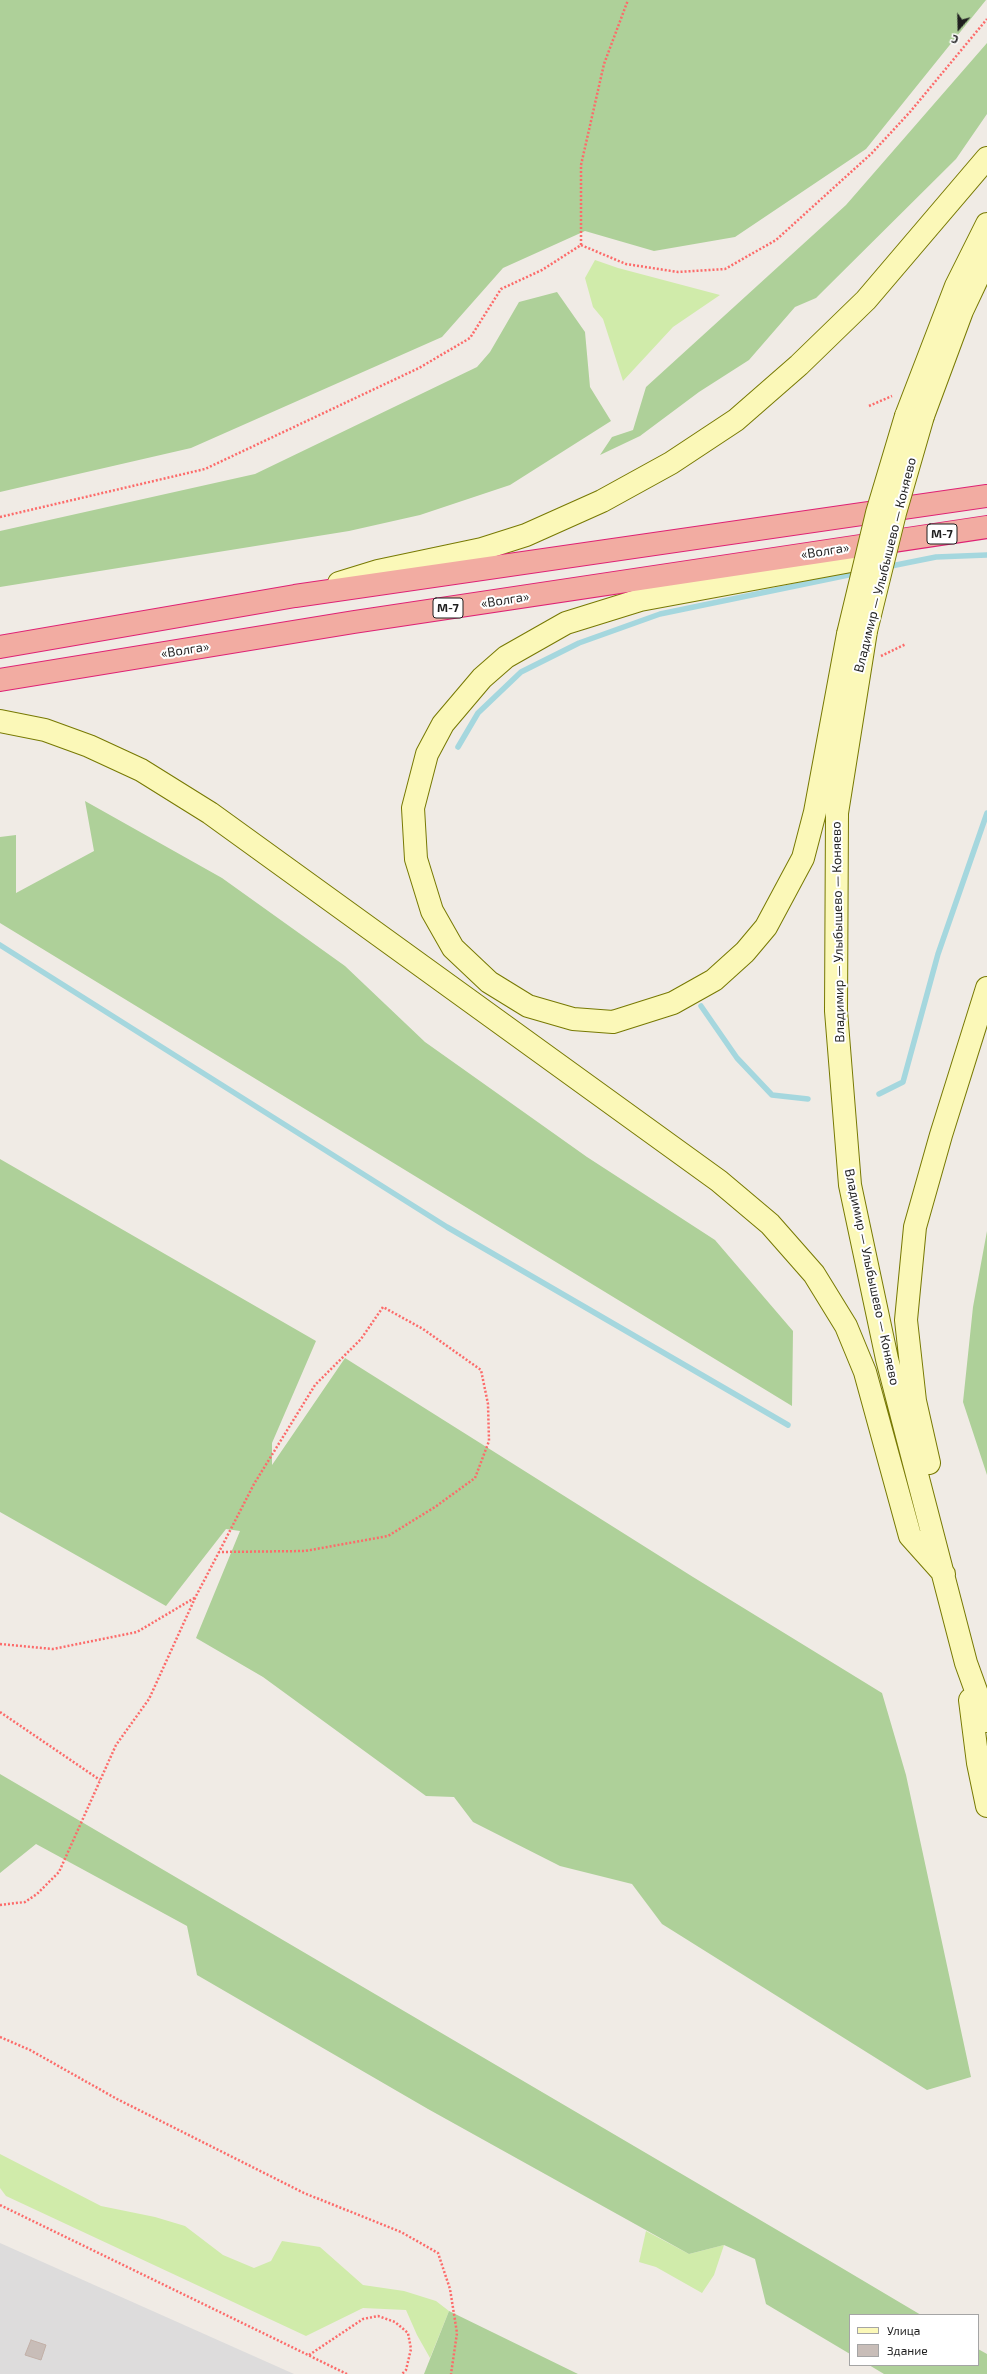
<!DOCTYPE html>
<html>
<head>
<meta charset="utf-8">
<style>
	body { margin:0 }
	#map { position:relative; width:987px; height:2374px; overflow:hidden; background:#f0ebe5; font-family:"Exo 2",sans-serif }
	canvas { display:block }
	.legend { position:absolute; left:849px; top:2314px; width:130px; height:52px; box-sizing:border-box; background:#fff; border:1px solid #a5a5a5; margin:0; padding:5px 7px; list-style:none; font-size:12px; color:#1f1f1f }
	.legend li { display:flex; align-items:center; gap:8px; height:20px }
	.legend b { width:20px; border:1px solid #a5a5a5 }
	.north { position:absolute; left:939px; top:8px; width:40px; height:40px; -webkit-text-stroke:3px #fff; paint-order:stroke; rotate:200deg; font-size:11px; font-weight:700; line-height:16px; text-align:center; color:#1f1f1f }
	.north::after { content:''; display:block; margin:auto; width:14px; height:18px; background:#1f1f1f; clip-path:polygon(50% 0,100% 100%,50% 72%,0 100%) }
</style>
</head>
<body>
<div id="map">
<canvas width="987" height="2374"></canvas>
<ul class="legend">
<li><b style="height:5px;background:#fbf8b8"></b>Улица</li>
<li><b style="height:11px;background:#c8bdb8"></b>Здание</li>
</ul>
<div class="north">С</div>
</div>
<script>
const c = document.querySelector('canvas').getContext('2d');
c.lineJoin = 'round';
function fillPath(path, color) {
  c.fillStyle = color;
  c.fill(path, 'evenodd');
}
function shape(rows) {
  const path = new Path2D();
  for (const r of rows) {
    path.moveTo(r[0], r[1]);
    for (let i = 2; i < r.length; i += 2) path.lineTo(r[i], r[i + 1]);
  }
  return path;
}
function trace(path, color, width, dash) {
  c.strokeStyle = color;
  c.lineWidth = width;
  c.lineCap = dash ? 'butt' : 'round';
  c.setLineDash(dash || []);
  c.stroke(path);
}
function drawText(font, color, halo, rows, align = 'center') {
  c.font = font + ' "Exo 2",sans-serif';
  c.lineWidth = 4;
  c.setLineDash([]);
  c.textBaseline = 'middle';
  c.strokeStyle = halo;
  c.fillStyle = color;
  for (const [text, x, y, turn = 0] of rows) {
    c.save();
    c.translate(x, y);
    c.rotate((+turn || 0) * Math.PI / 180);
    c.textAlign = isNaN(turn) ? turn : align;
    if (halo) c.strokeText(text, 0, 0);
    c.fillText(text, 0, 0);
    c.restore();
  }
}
const residential = shape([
	[0,2243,294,2374,0,2374]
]);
const grass = shape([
	[595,260,618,268,720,295,673,327,623,381,603,319,593,307,585,278],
	[0,2154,101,2206,155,2217,185,2226,223,2255,254,2268,271,2261,282,2241,320,2247,363,2285,404,2291,436,2301,449,2311,430,2358,417,2335,406,2310,363,2308,306,2336,6,2196,0,2188],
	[646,2231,689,2254,724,2245,714,2275,702,2293,656,2267,639,2262]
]);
const forest = shape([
	[0,0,986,0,866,149,735,237,654,251,585,231,503,268,442,337,191,448,0,492],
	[987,43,987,114,956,159,816,298,795,307,749,360,699,392,640,436,600,455,612,437,633,430,646,387,846,205],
	[557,292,585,332,590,387,611,421,510,485,420,515,349,531,0,587,0,531,255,474,477,367,490,352,519,302],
	[85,801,222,878,345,966,425,1042,587,1157,715,1240,793,1331,792,1406,0,923,0,837,16,835,16,893,94,851],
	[0,1159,316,1341,272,1443,272,1465,345,1358,693,1577,882,1693,906,1775,971,2077,927,2090,662,1924,632,1884,560,1866,473,1822,454,1797,426,1796,263,1677,196,1638,240,1531,226,1529,166,1606,0,1512],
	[987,1231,987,1475,963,1402,973,1307],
	[0,1774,830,2261,921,2315,850,2315,850,2354,766,2304,755,2259,724,2245,689,2254,428,2109,197,1975,187,1926,36,1844,0,1873],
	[449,2311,578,2374,424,2374],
	[978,2349,987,2354,987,2374,884,2374,869,2365,978,2365]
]);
const stream = shape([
	[886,567,936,557,987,555],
	[458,747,478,713,521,672,579,643,660,614,858,573],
	[0,945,447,1227,788,1425],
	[701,1006,737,1058,772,1095,808,1099],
	[879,1094,903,1082,938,954,987,813]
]);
const building = shape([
	[31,2340,46,2345,41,2360,25,2355,31,2340]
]);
const path = shape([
	[581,245,626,264,678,272,725,269,776,240,872,153,910,112,987,19],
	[581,245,581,165,604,64,628,0],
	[869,406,892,396],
	[0,517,205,469,419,368,470,338,501,289,542,270,581,245],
	[881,656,906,644],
	[0,1644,53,1649,137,1632,196,1597],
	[0,1712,100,1780],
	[0,1905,25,1902,37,1894,59,1872,116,1745,149,1699,196,1596,219,1552,254,1484,315,1385,361,1339,383,1307,423,1329,481,1370,488,1404,489,1441,475,1478,435,1507,388,1536,305,1551,219,1552],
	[0,2037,30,2050,117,2099,304,2193,401,2232,438,2253,450,2289,457,2333,451,2374],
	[0,2205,347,2374],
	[309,2355,363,2319,378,2316,395,2322,408,2333,411,2349,406,2370,402,2374]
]);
const secondary = shape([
	[906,416,956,286,987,224],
	[923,416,962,311,987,258],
	[339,583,378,571,482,549,526,535,602,501,671,463,736,420,799,365,866,300,987,158],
	[866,631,837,813,836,1011,850,1185,887,1359,966,1663,987,1721],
	[848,634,815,812,803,858,766,927,745,952,714,980,673,1003,613,1022,573,1019,528,1006,489,982,453,948,432,911,416,859,413,808,427,754,443,724,482,678,506,657,566,623,640,600,856,560,881,549],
	[0,721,45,730,89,746,141,770,210,813,719,1181,770,1224,814,1274,846,1326,865,1372,910,1536,944,1574],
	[929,1463,915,1401,906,1320,915,1227,941,1135,987,988],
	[970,1700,978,1763,987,1806]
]);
const trunk = shape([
	[0,647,295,596,987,496],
	[0,680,354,622,987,527]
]);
const secondaryBridge = shape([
	[866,631,895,513,923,416],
	[848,634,877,513,906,416]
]);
const shields = [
	[942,534,30],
	[448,608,30]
];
const shieldNames = [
	["М-7",942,534],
	["М-7",448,608]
];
const streetNames = [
	["«Волга»",825,551,-9],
	["Владимир — Улыбышево — Коняево",885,565,-76],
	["«Волга»",505,600,-9],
	["«Волга»",185,650,-9],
	["Владимир — Улыбышево — Коняево",838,932,-91],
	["Владимир — Улыбышево — Коняево",872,1277,78]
];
fillPath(residential, '#dddcdc');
fillPath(grass, '#d0ebaa');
fillPath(forest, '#aed099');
trace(stream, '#a5d7de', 5.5);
fillPath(building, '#c8bdb8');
trace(building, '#c2b0a7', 1);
trace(secondary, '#777903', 24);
trace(trunk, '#de2274', 24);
trace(path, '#fc6b6a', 2.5, [2, 2]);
trace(secondary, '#fbf8b8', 22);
trace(trunk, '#f2aca2', 22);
trace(secondaryBridge, '#777903', 24, []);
trace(secondaryBridge, '#fbf8b8', 22);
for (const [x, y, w] of shields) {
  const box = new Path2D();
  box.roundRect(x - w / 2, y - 10, w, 20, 3);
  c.fillStyle = '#fff';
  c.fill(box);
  trace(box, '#1f1f1f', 1);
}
drawText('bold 12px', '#1f1f1f', null, shieldNames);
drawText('13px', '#1f1f1f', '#fff', streetNames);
</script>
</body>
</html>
